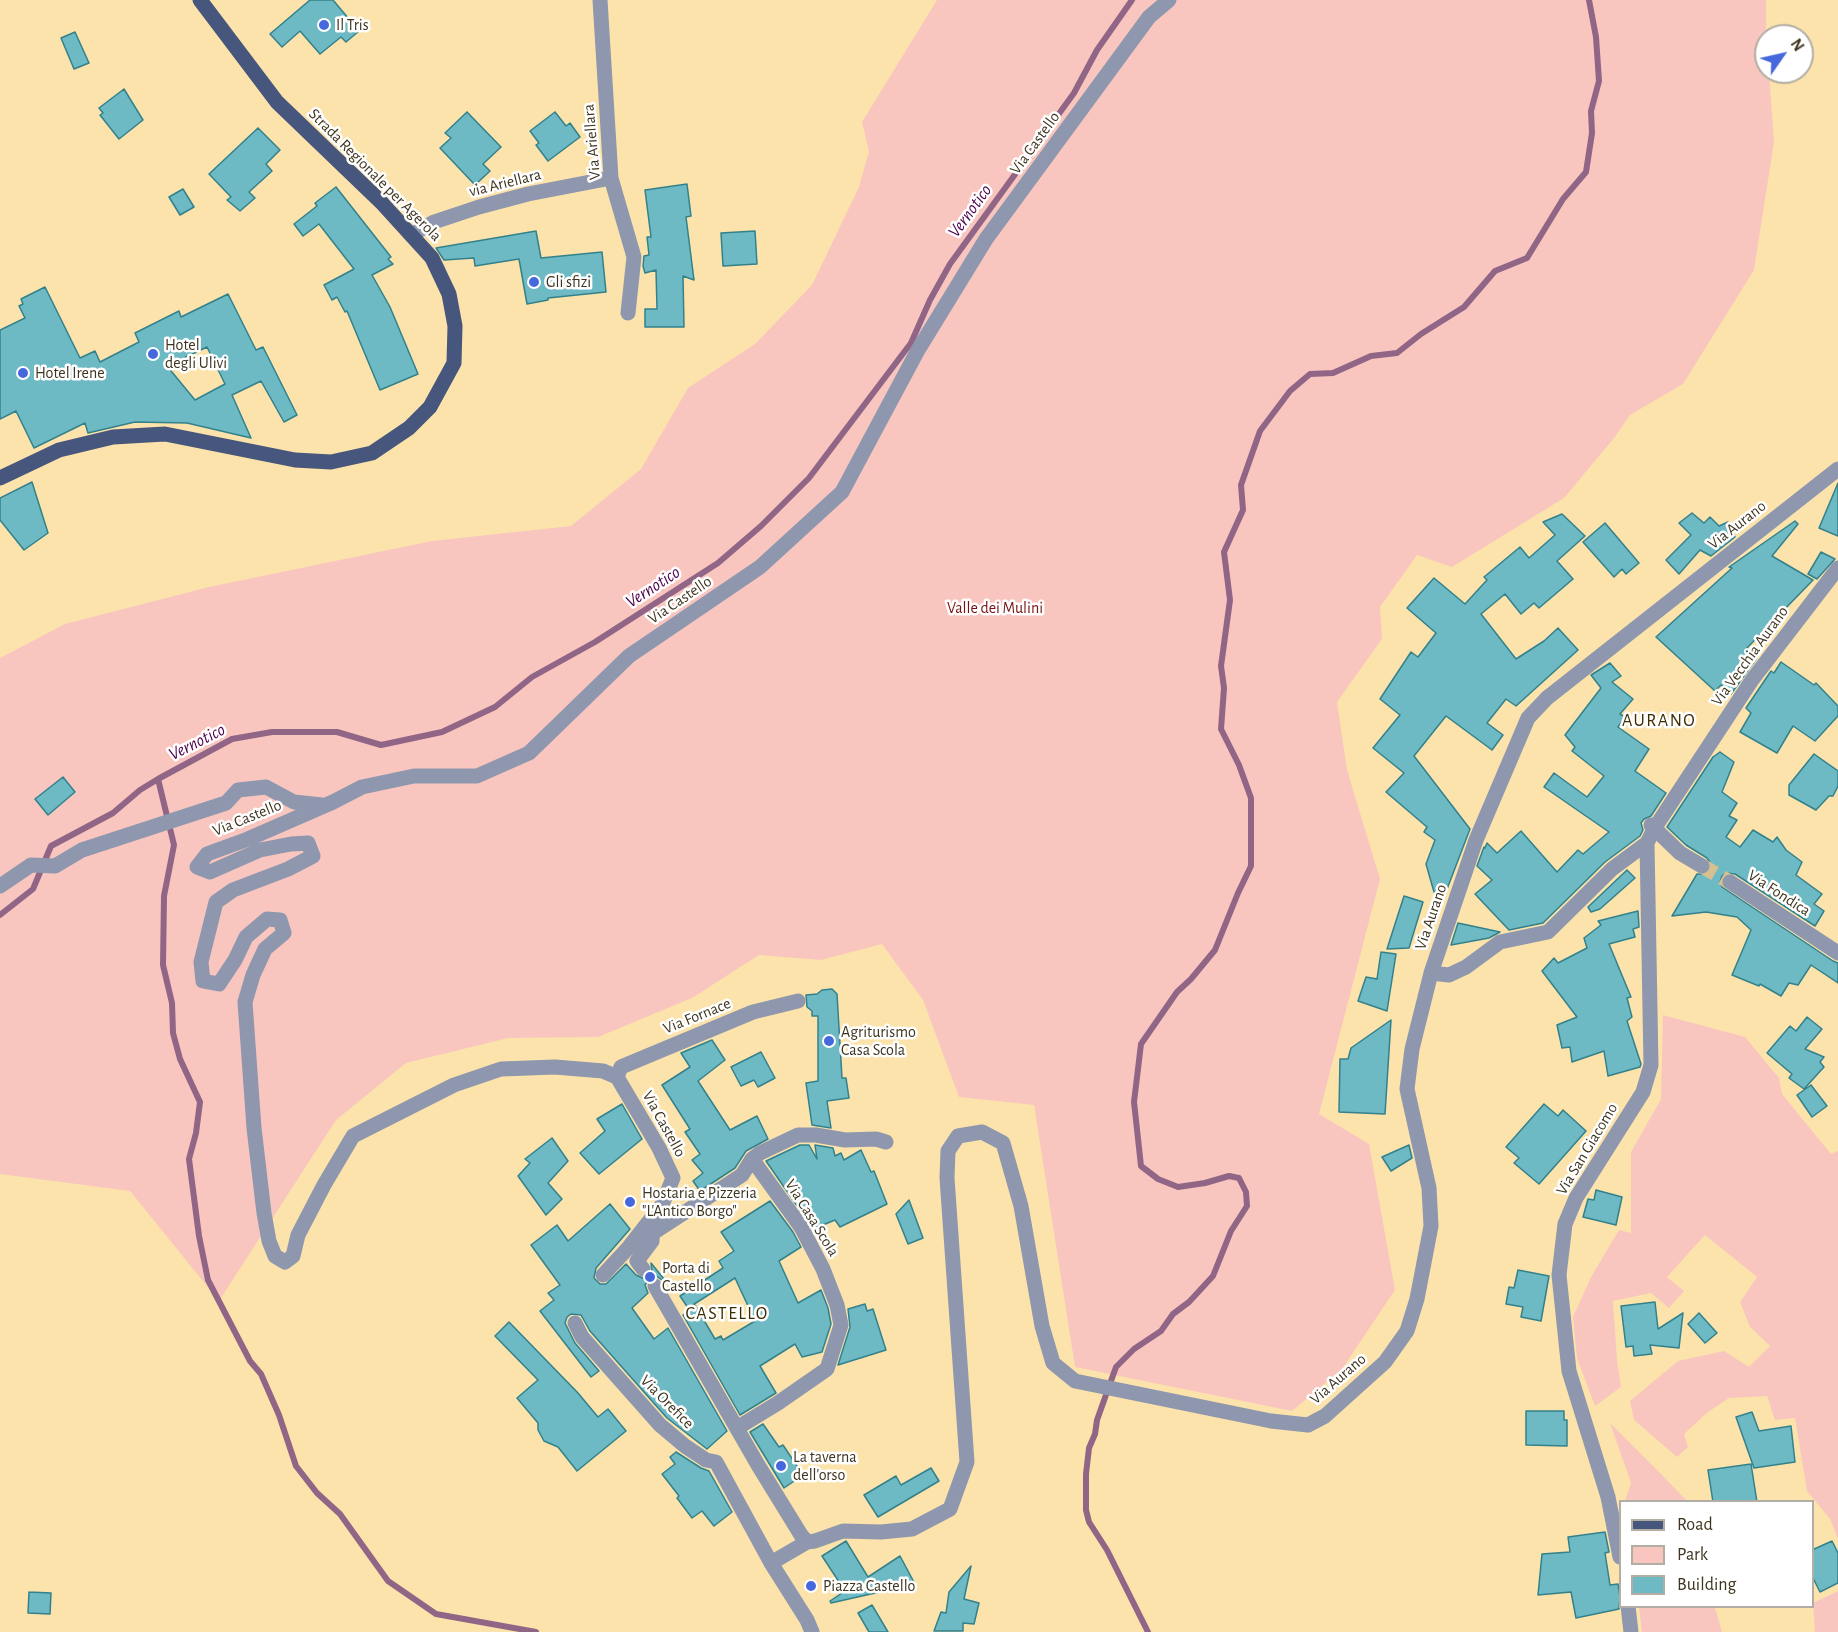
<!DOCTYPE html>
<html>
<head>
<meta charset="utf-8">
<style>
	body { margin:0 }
	#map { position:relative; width:1838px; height:1632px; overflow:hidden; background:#fce3ab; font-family:"Alegreya Sans",sans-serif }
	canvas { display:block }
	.legend { position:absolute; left:1619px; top:1500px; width:195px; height:108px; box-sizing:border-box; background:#fff; border:2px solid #b2aea5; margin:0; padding:8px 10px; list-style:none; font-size:18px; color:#3f351f }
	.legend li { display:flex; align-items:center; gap:12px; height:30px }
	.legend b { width:30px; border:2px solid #b2aea5 }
	.north { position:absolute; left:1754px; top:24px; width:60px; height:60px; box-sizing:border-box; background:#fff; border:2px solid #b2aea5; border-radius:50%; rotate:56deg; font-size:16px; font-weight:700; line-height:24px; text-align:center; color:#3f351f }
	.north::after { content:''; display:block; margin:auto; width:21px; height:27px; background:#4569dc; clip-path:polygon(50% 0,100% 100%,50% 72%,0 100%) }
</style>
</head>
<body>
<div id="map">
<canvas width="1838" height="1632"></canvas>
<ul class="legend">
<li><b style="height:8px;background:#47567c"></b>Road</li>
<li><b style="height:16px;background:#f9c6bf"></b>Park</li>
<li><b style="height:16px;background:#6db9c4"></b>Building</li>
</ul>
<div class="north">N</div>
</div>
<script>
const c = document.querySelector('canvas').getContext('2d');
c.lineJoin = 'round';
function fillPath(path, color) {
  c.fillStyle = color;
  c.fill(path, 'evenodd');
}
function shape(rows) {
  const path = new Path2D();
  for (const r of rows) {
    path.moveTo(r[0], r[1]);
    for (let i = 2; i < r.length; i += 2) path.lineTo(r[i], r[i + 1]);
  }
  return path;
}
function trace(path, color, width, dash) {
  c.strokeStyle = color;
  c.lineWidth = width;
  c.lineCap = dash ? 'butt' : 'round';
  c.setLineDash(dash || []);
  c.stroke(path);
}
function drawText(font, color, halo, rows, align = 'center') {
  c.font = font + ' "Alegreya Sans",sans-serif';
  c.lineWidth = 5;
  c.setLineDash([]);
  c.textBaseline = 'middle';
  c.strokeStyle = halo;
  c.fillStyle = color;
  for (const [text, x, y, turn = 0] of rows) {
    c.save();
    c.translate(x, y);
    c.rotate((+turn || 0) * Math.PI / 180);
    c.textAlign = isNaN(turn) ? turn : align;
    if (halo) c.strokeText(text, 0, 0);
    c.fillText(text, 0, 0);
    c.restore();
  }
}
const green = shape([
	[937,0,1766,0,1766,72,1769,72,1774,142,1754,270,1683,384,1630,415,1614,438,1564,498,1452,567,1417,555,1380,607,1382,639,1337,702,1347,770,1380,879,1319,1114,1369,1144,1395,1290,1342,1369,1292,1411,1075,1367,1034,1105,959,1097,923,1000,882,944,821,960,759,955,692,998,598,1037,508,1038,406,1063,336,1120,219,1301,130,1191,0,1174,0,658,65,624,209,587,432,541,571,526,641,469,688,388,755,344,812,285,859,187,869,151,862,122],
	[1663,1015,1745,1037,1779,1078,1782,1094,1831,1154,1838,1151,1838,1539,1830,1519,1807,1491,1795,1418,1775,1420,1767,1396,1729,1398,1708,1412,1684,1434,1688,1447,1677,1457,1634,1420,1630,1401,1678,1361,1724,1351,1749,1367,1770,1346,1750,1327,1740,1302,1757,1277,1705,1235,1667,1277,1684,1291,1669,1308,1651,1293,1613,1301,1617,1360,1621,1387,1595,1406,1577,1358,1573,1317,1591,1277,1619,1230,1631,1233,1631,1152,1661,1099],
	[1610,1423,1661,1474,1687,1501,1625,1501,1631,1483],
	[1838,1591,1838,1632,1815,1632,1813,1603],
	[1639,1607,1715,1607,1722,1632,1642,1632]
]);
const stream = shape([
	[158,779,174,845,164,896,163,965,172,1003,173,1033,180,1059,200,1102,196,1133,189,1159,199,1236,208,1280,250,1361,261,1374,279,1415,296,1466,317,1493,340,1514,388,1581,436,1614,536,1632],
	[0,915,33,889,51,846,113,813,140,790,158,779,232,739,272,732,337,732,381,745,442,732,495,707,532,677,595,642,718,563,761,526,809,478,911,343,930,300,950,264,1074,93,1097,50,1132,0],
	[1148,1632,1107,1550,1089,1522,1086,1510,1086,1474,1089,1448,1095,1434,1097,1420,1116,1367,1134,1349,1161,1331,1173,1314,1189,1302,1213,1276,1231,1231,1247,1206,1246,1192,1239,1178,1229,1176,1205,1183,1178,1187,1158,1179,1141,1166,1134,1102,1141,1044,1177,992,1191,979,1215,950,1238,893,1251,866,1251,798,1239,765,1221,729,1224,688,1221,666,1230,600,1224,552,1243,510,1241,485,1260,431,1290,391,1310,374,1333,373,1371,356,1397,353,1421,334,1464,307,1495,271,1527,258,1563,199,1586,172,1592,133,1591,111,1599,81,1596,37,1589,0]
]);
const building = shape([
	[310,0,333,0,359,31,346,42,341,37,320,54,300,31,282,47,270,34,310,0],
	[75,32,89,63,74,69,61,38,75,32],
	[124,89,143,120,119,139,100,115,103,113,99,108,124,89],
	[467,112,501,147,483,164,490,171,475,185,440,148,451,138,445,133,467,112],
	[555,112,566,126,570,123,580,137,548,161,536,145,539,143,530,131,555,112],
	[258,128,280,150,266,164,272,171,249,192,255,198,240,211,227,200,231,197,209,174,258,128],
	[687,184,691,216,686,217,694,280,683,276,684,327,645,327,645,309,657,309,656,270,645,273,643,266,644,256,649,255,647,237,651,237,645,190,687,184],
	[336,187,391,257,388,259,393,264,372,275,390,307,418,374,380,390,347,311,345,312,337,297,332,300,324,285,354,269,319,224,303,236,294,224,317,206,315,203,336,187],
	[183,189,194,207,180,215,169,197,183,189],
	[536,231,541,258,602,252,606,292,548,298,548,300,527,304,519,259,475,266,474,258,444,260,436,248,536,231],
	[755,231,757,264,723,266,721,233,755,231],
	[45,287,80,358,95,351,100,362,139,342,135,333,179,311,181,317,228,294,256,350,263,347,297,415,284,422,261,381,232,395,251,438,187,423,135,422,88,433,85,423,34,448,16,411,0,419,0,330,25,318,19,306,23,304,21,299,45,287],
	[207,347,225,384,195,400,167,366,207,347],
	[32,482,48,533,24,550,0,520,0,498,32,482],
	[1838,483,1838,536,1819,528,1838,483],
	[1692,513,1704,523,1710,517,1719,526,1728,522,1735,537,1711,556,1700,550,1679,574,1666,560,1691,535,1679,523,1692,513],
	[1562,514,1585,536,1557,561,1573,579,1539,608,1534,603,1521,614,1505,594,1481,614,1516,659,1544,641,1558,628,1578,650,1516,706,1506,699,1487,723,1503,735,1492,750,1446,716,1414,756,1470,829,1444,897,1434,892,1426,864,1435,840,1424,832,1427,827,1386,792,1404,773,1373,748,1400,715,1380,699,1411,652,1418,657,1436,633,1407,608,1434,578,1465,604,1487,580,1484,577,1520,547,1529,558,1555,535,1543,522,1562,514],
	[1795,521,1798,524,1772,556,1813,580,1747,648,1757,658,1731,694,1721,685,1715,691,1656,637,1732,568,1729,567,1795,521],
	[1605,523,1639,563,1626,574,1622,569,1614,577,1583,542,1605,523],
	[1821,552,1835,559,1817,579,1808,574,1821,552],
	[1781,662,1814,685,1816,683,1838,706,1838,716,1815,741,1793,726,1777,753,1740,732,1751,713,1746,708,1771,671,1774,673,1781,662],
	[1610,663,1621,676,1612,682,1633,699,1620,714,1625,717,1618,727,1649,749,1635,771,1666,793,1651,816,1644,819,1641,823,1643,830,1640,836,1605,862,1543,923,1509,930,1475,894,1492,880,1477,866,1484,847,1485,848,1487,843,1497,853,1521,831,1557,872,1578,850,1583,854,1609,832,1544,787,1554,773,1587,797,1604,776,1572,751,1575,747,1565,735,1601,688,1591,675,1610,663],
	[1720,752,1734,762,1722,792,1737,803,1729,816,1737,820,1726,837,1740,847,1753,830,1773,842,1777,837,1786,850,1802,862,1796,875,1822,894,1814,904,1824,911,1815,926,1735,874,1726,873,1722,876,1720,882,1722,887,1833,961,1838,963,1838,983,1811,965,1798,985,1789,983,1781,996,1760,984,1759,986,1732,975,1751,930,1737,917,1706,912,1672,916,1697,874,1707,874,1712,866,1707,858,1686,845,1667,827,1713,757,1720,752],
	[1814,754,1838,771,1838,786,1833,796,1829,796,1816,810,1789,795,1789,785,1814,754],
	[63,777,75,792,48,815,35,799,63,777],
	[1627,870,1635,878,1600,909,1591,912,1588,907,1627,870],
	[1404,896,1423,902,1409,948,1387,949,1404,896],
	[1638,911,1639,927,1633,929,1635,937,1609,944,1631,997,1627,998,1632,1017,1627,1021,1641,1064,1640,1067,1608,1076,1604,1051,1572,1062,1570,1047,1562,1048,1557,1025,1577,1017,1542,971,1554,958,1558,963,1587,948,1584,938,1601,925,1598,921,1638,911],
	[1458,923,1500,932,1489,938,1451,945,1458,923],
	[1381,952,1396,954,1387,1011,1358,1001,1366,977,1377,979,1381,952],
	[832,989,837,994,842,1078,846,1078,849,1098,827,1101,831,1128,812,1125,806,1083,818,1081,818,1016,812,1016,812,1011,807,1007,806,995,817,994,822,990,832,989],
	[1807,1017,1822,1029,1805,1049,1824,1057,1820,1062,1824,1067,1804,1089,1789,1078,1792,1074,1767,1053,1790,1026,1796,1031,1807,1017],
	[1391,1020,1385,1114,1339,1112,1340,1059,1348,1059,1351,1048,1391,1020],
	[712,1040,725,1060,698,1081,730,1130,757,1116,768,1139,746,1151,735,1168,700,1191,693,1181,703,1173,692,1160,700,1154,685,1132,690,1129,662,1085,690,1067,681,1053,712,1040],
	[761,1052,775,1078,758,1087,754,1080,741,1086,731,1067,761,1052],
	[1811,1085,1827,1106,1812,1117,1797,1095,1811,1085],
	[622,1104,642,1139,599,1174,580,1153,605,1131,597,1119,622,1104],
	[1544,1104,1558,1116,1563,1110,1586,1131,1539,1184,1514,1163,1519,1158,1506,1147,1544,1104],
	[552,1138,568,1161,548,1183,562,1199,546,1215,518,1176,530,1163,525,1159,552,1138],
	[800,1145,809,1145,817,1159,815,1145,833,1148,835,1156,841,1153,844,1160,861,1150,871,1172,874,1171,887,1204,840,1227,835,1220,813,1229,766,1161,800,1145],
	[1409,1145,1412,1158,1391,1171,1382,1157,1409,1145],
	[1596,1190,1622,1197,1616,1225,1583,1217,1588,1199,1594,1200,1596,1190],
	[909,1200,923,1238,908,1244,896,1214,909,1200],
	[770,1201,793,1232,801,1247,779,1261,798,1303,821,1290,828,1308,831,1324,822,1352,802,1357,795,1344,760,1366,776,1393,740,1415,683,1315,695,1305,715,1339,721,1336,723,1340,755,1321,735,1278,688,1308,680,1296,723,1268,719,1261,734,1251,721,1232,770,1201],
	[610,1204,630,1229,596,1268,594,1278,600,1284,606,1284,626,1264,636,1275,645,1279,652,1272,651,1263,664,1279,662,1280,656,1276,650,1278,645,1285,648,1293,632,1308,654,1339,668,1328,727,1431,707,1449,667,1418,590,1331,581,1315,571,1314,567,1317,565,1323,575,1343,599,1371,591,1377,540,1311,554,1300,548,1293,560,1285,531,1245,557,1225,568,1241,610,1204],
	[1518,1270,1549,1276,1541,1321,1521,1317,1523,1307,1506,1304,1509,1287,1514,1288,1518,1270],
	[1655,1302,1658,1329,1683,1313,1679,1348,1650,1345,1652,1354,1634,1356,1633,1346,1626,1347,1621,1306,1655,1302],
	[865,1304,867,1311,873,1309,886,1350,838,1365,850,1327,848,1309,865,1304],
	[1699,1313,1717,1333,1705,1343,1688,1324,1699,1313],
	[509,1322,578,1393,598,1417,608,1409,626,1431,577,1471,558,1447,544,1441,538,1430,538,1423,517,1398,538,1380,495,1336,509,1322],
	[1526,1411,1564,1411,1564,1420,1567,1420,1567,1446,1526,1445,1526,1411],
	[1752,1412,1759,1431,1791,1426,1795,1462,1754,1468,1736,1417,1752,1412],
	[763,1424,779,1447,783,1445,803,1475,784,1488,750,1432,763,1424],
	[676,1452,701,1468,709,1471,732,1512,714,1526,702,1511,692,1518,677,1498,679,1496,662,1474,675,1464,670,1457,676,1452],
	[1751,1464,1757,1502,1713,1502,1708,1470,1751,1464],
	[931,1468,939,1481,878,1517,864,1495,896,1476,901,1485,931,1468],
	[1605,1532,1609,1552,1605,1553,1610,1585,1618,1584,1620,1597,1619,1609,1576,1618,1571,1592,1538,1595,1542,1554,1570,1552,1568,1537,1605,1532],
	[846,1541,868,1577,900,1556,915,1584,831,1603,830,1601,845,1591,822,1556,846,1541],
	[1832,1541,1838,1553,1838,1583,1820,1592,1812,1576,1812,1550,1832,1541],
	[971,1566,964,1599,979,1603,974,1624,963,1623,963,1631,934,1631,941,1612,946,1613,949,1592,971,1566],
	[29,1592,51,1593,50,1614,28,1613,29,1592],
	[872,1605,888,1632,869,1632,858,1613,872,1605]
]);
const minorTunnel = shape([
	[1702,866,1730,882]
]);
const minor = shape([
	[600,0,611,178,634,257,628,313],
	[411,235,434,222,479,207,528,194,611,178],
	[1651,825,1680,853,1702,866],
	[1730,882,1838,953],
	[0,886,31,865,55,866,82,850,226,803,238,790,266,787,294,802,322,805],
	[1431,973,1449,975,1466,967,1500,942,1548,932,1612,869,1647,843],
	[617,1077,621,1067,753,1012,798,1001],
	[653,1233,742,1175,752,1159,760,1153,798,1135,816,1135,845,1140,876,1139,886,1142],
	[643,1269,637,1261,652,1241,653,1225],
	[603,1275,629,1247,662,1205,673,1178,659,1148,617,1077,603,1071,555,1067,501,1069,454,1085,353,1136,324,1185,298,1235,293,1256,285,1262,275,1256,269,1241,264,1213,254,1128,245,1002,253,975,265,949,284,933,280,920,267,919,246,937,235,960,219,984,203,981,201,962,216,902,233,890,288,869,313,856,308,843,291,844,260,850,210,872,197,867,207,854,248,839,333,802,362,787,414,776,477,776,529,753,629,656,760,567,842,492,918,350,986,239,1149,17,1169,0],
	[655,1286,758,1465,801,1535,807,1542],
	[575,1323,582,1337,660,1425,685,1446,706,1460,716,1462,771,1563,807,1620,812,1632],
	[737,1428,778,1403,827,1369,841,1325,837,1305,823,1269,801,1227,752,1159],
	[1620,1557,1608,1497,1569,1371,1559,1275,1565,1224,1576,1198,1643,1092,1651,1065,1647,843,1654,829,1752,680,1838,568],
	[771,1563,807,1542,815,1541,843,1531,881,1532,912,1529,950,1509,967,1462,947,1178,948,1151,958,1136,982,1132,1003,1143,1021,1206,1042,1326,1053,1363,1075,1381,1271,1421,1308,1425,1325,1416,1385,1362,1407,1331,1417,1299,1431,1226,1429,1188,1407,1089,1412,1049,1431,973,1476,840,1528,718,1547,698,1838,469],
	[1628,1606,1631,1632]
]);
const major = shape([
	[0,478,59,450,113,437,165,434,295,460,331,462,372,453,409,428,430,407,454,363,455,326,449,294,432,258,381,202,277,102,200,0]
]);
const markers = [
	[324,25,6,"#4569dc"],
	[534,282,6,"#4569dc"],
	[153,354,6,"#4569dc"],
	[23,373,6,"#4569dc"],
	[829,1041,6,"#4569dc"],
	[630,1202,6,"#4569dc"],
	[650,1277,6,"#4569dc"],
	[781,1466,6,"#4569dc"],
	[811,1586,6,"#4569dc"]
];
const poiNames = [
	["Il Tris",336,25],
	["Gli sfizi",546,282],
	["Hotel",165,345],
	["degli Ulivi",165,363],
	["Hotel Irene",35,373],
	["Agriturismo",841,1032],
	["Casa Scola",841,1050],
	["Hostaria e Pizzeria",642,1193],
	["\"L'Antico Borgo\"",642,1211],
	["Porta di",662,1268],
	["Castello",662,1286],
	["La taverna",793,1457],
	["dell'orso",793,1475],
	["Piazza Castello",823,1586]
];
const streetNames = [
	["Via Ariellara",592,142,-95],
	["Via Castello",1035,143,-54],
	["Strada Regionale per Agerola",375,175,45],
	["via Ariellara",505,183,-14],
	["Via Aurano",1737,525,-38],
	["Via Castello",680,600,-34],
	["Via Vecchia Aurano",1750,656,-54],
	["Via Castello",247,818,-22],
	["Via Fondica",1779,893,33],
	["Via Aurano",1431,917,-71],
	["Via Fornace",697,1016,-22],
	["Via Castello",664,1124,61],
	["Via San Giacomo",1587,1149,-59],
	["Via Casa Scola",812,1218,58],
	["Via Aurano",1338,1379,-41],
	["Via Orefice",667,1402,45]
];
const parkNames = [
	["Valle dei Mulini",995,608]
];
const waterNames = [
	["Vernotico",970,211,-54],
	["Vernotico",653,587,-33],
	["Vernotico",197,742,-27]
];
const neighbourhoodNames = [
	["AURANO",1659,721],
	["CASTELLO",727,1314]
];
fillPath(green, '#f9c6bf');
trace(stream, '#906586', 6);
fillPath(building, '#6db9c4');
trace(building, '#33818b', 1.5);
trace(minorTunnel, '#d6c08f', 15, [15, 8]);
trace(minor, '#8e97ad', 15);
trace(major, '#47567c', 15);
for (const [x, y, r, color] of markers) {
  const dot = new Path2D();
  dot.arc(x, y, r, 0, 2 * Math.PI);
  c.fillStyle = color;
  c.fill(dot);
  trace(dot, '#fff', 2);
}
drawText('16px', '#3f351f', '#fff', poiNames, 'left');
drawText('16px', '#3f351f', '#fff', streetNames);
drawText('16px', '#771413', '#fff', parkNames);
drawText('italic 18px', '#4c024d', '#fff', waterNames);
c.letterSpacing = '1.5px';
drawText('18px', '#3d2d02', '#fff', neighbourhoodNames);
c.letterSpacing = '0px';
</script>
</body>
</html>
